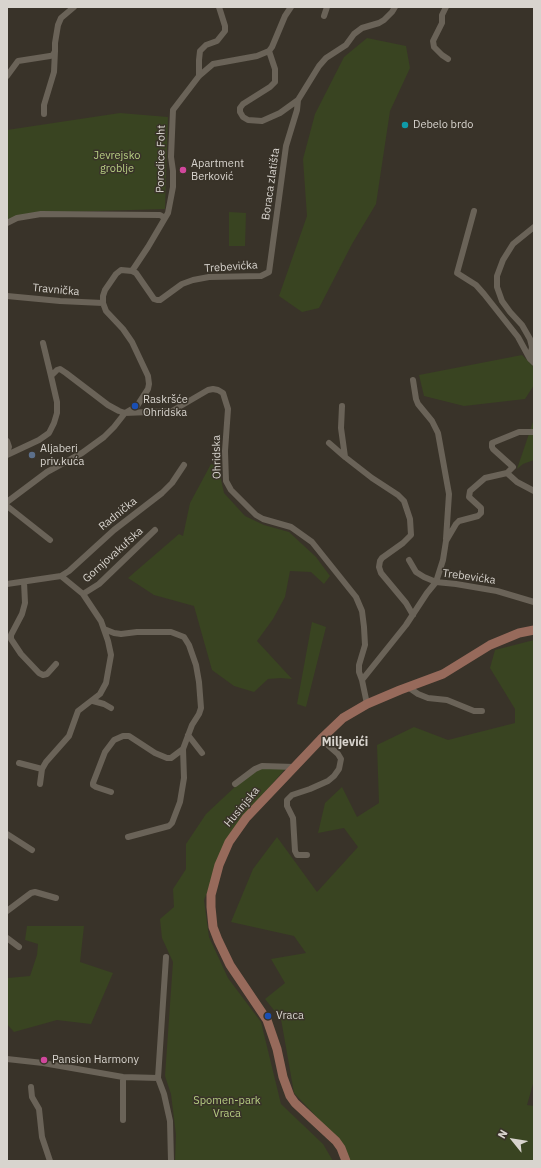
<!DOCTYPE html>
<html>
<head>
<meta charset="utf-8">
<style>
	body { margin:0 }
	#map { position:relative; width:541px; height:1168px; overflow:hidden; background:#393329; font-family:"IBM Plex Sans",sans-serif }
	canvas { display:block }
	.frame { position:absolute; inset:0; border:8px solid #d8d4ce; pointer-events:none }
	.north { position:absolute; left:493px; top:1120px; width:40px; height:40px; -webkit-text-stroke:3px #393329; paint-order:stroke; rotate:300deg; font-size:11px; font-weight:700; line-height:16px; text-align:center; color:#d8d4ce }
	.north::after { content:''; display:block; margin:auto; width:14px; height:18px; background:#d8d4ce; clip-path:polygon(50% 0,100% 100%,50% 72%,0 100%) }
</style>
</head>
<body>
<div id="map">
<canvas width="541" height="1168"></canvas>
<div class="frame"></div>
<div class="north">N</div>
</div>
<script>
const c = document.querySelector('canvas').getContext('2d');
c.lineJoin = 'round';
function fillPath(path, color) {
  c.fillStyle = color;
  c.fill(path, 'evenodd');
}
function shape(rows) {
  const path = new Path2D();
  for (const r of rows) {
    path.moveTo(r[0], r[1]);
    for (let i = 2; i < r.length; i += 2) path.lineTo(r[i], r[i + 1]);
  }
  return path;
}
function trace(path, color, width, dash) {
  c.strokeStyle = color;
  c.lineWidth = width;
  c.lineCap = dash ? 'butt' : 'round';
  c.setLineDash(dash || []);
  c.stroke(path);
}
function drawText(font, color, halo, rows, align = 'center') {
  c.font = font + ' "IBM Plex Sans",sans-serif';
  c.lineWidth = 3;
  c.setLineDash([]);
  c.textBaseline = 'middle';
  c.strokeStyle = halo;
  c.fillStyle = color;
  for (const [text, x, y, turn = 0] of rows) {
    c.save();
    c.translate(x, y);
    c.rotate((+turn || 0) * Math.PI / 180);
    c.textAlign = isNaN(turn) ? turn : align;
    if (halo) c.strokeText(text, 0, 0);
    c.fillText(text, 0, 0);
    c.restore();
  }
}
const green = shape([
	[367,38,406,46,410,68,390,111,376,204,352,244,319,308,302,312,279,296,307,216,303,159,315,114,344,57],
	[120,113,168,117,165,209,32,213,7,223,7,130],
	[229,212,246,213,245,246,229,246],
	[522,355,534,367,534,385,525,399,464,406,424,396,419,375],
	[534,419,534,460,523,464,517,469],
	[211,464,218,466,224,493,245,516,264,525,289,532,316,557,330,576,324,584,311,572,290,571,285,597,273,619,257,641,292,679,281,678,268,679,254,692,234,686,212,670,194,606,154,595,128,578,179,534,183,536,190,503],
	[312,622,326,627,306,707,297,704],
	[534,640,534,1084,533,1084,527,1105,534,1106,534,1161,349,1161,345,1152,313,1113,294,1093,281,1019,265,999,285,983,271,959,306,953,294,936,231,922,253,869,277,837,317,892,358,847,344,828,318,833,325,803,342,787,357,817,379,803,377,745,414,727,448,740,515,723,515,709,490,668,495,650],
	[260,768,285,769,235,827,204,900,209,937,228,978,261,1022,281,1104,323,1144,333,1161,175,1161,176,1135,171,1094,165,1076,173,962,162,938,160,919,174,907,173,889,186,869,186,844,206,814,238,784],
	[27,926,84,926,80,962,113,973,91,1024,57,1020,14,1032,7,1024,8,978,30,976,37,955,38,944,25,940]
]);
const minor = shape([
	[446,7,442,15,442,23,433,41,434,47,442,55,448,59],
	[324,16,327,7],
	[269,51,275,69,275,82,270,87,243,104,240,108,240,112,243,117,248,120,262,121,280,113,298,100],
	[7,76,18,61,50,56,53,55,55,51,55,43,58,25,61,18,74,7],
	[199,76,199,60,200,51,206,45,217,41,225,31,225,26,219,7],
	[44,114,44,105,54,72,55,51],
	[474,211,457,273,476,285,484,294,518,337,530,359],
	[7,223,17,218,41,214,160,215,165,218],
	[534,227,513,244,503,260,497,276,497,287,502,301,510,312,522,325,530,339,532,347,530,359,534,363],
	[132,271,148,247,168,213,173,187,173,171,171,157,173,110,199,76,213,64,257,56,269,51,272,47,285,16,291,7],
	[7,296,60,301,103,303],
	[43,343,51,376],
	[413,380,416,399,418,404,432,421,438,433,449,494,446,539],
	[342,406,341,428,345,457,372,478,398,495,404,501,410,519,411,535,403,543,382,558,380,561,379,567,381,573,406,603,413,615],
	[7,441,9,447,7,452],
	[329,443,345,457],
	[7,455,39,440,49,433,54,423,57,413,57,402,51,376,57,370,60,369,66,373,108,405,119,411,125,413,172,411,208,390,213,389,218,390,223,393,228,409,225,451,226,481,231,490,256,515,263,519,291,527,312,542,356,597,362,611,364,627,365,645,359,665,359,672,362,680],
	[507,473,517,482,534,491],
	[7,502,47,472,82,453,104,437,114,427,125,413,137,406,148,389,149,384,148,376,132,342,123,329,106,311,103,303,103,296,105,290,116,274,121,270,132,271,136,273,154,299,157,300,160,300,182,284,193,280,209,277,261,276,269,272,286,146,297,110,298,100,319,66,326,58,346,45,354,34,362,28,379,23,384,20,392,12,395,7],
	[7,506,50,540],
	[409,560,416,572,424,577,436,582,456,584,497,591,534,602],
	[61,576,69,571,114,530,162,493,172,483,184,465],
	[24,582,25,603,22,614,11,635,11,639,21,654,39,673,43,675,47,674,56,664],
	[7,584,61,576,83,594,101,621,108,641,111,655,106,683,100,694,78,711,69,736,46,762,42,769,40,784],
	[83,594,99,584,155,530],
	[104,629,114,633,121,634,137,632,171,632,184,637,189,645,196,665,199,682,201,708,199,714,192,725,183,749,184,778,180,802,172,823,169,826,128,837],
	[408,687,418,694,428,698,447,700,474,711,482,711],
	[93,701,104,704,111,708],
	[367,704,362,680,406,625,427,593,436,582,443,560,446,541,456,524,459,521,478,516,481,513,481,508,469,497,470,491,485,478,507,473,513,467,493,449,492,447,492,443,519,432,534,432],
	[188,735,202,753],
	[19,763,42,769],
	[235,784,255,769,262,766,294,767],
	[111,792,96,787,93,785,93,783,105,752,114,740,123,736,129,736,155,753,167,758,171,758,183,749],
	[7,834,32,850],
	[307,855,297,855,295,851,293,818,287,806,287,800,292,795,310,789,328,781,334,776,339,769,341,759,338,754,321,739],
	[7,911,31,893,35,892,56,898],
	[7,938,19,947],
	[166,957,158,1078,164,1094,170,1121,171,1161],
	[7,1059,43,1063,123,1077,158,1078],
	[31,1087,32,1097,39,1109,42,1137,50,1161],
	[123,1120,123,1077]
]);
const secondary = shape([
	[346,1161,341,1148,336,1141,295,1103,290,1096,283,1077,277,1049,267,1020,230,965,218,940,213,927,211,907,211,895,219,865,229,842,246,818,321,739,343,718,367,704,400,690,443,674,490,645,519,633,534,630]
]);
const markers = [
	[405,125,4,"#0f9aa8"],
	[183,170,4,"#d1479c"],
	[135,406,4,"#1a4fb4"],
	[32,455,4,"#5c6f8a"],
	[268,1016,4,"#1a4fb4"],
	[44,1060,4,"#d1479c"]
];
const poiNames = [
	["Debelo brdo",413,125],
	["Apartment",191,164],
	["Berković",191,177],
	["Raskršće",143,400],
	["Ohridska",143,413],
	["Aljaberi",40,449],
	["priv.kuća",40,462],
	["Vraca",276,1016],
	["Pansion Harmony",52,1060]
];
const parkNames = [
	["Jevrejsko",117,156],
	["groblje",117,169],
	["Spomen-park",227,1101],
	["Vraca",227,1114]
];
const streetNames = [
	["Porodice Foht",161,159,-89],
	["Boraca zlatišta",271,184,-82],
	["Trebevićka",231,267,-4],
	["Travnička",56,290,5],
	["Ohridska",217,457,-91],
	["Radnička",118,514,-39],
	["Gornjovakufska",113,555,-42],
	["Trebevićka",469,577,8],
	["Husinjska",242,807,-50]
];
const neighbourhoodNames = [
	["Miljevići",345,743]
];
fillPath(green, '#394421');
trace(minor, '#6a6358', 6);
trace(secondary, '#976a5b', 9);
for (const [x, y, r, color] of markers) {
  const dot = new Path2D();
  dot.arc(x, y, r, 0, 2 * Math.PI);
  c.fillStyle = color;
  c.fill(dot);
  trace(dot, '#393329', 1.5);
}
drawText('11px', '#d8d4ce', '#393329', poiNames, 'left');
drawText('11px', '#b6cd82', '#393329', parkNames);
drawText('11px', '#d8d4ce', '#393329', streetNames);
drawText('bold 12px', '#d8d4ce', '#393329', neighbourhoodNames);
</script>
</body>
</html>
